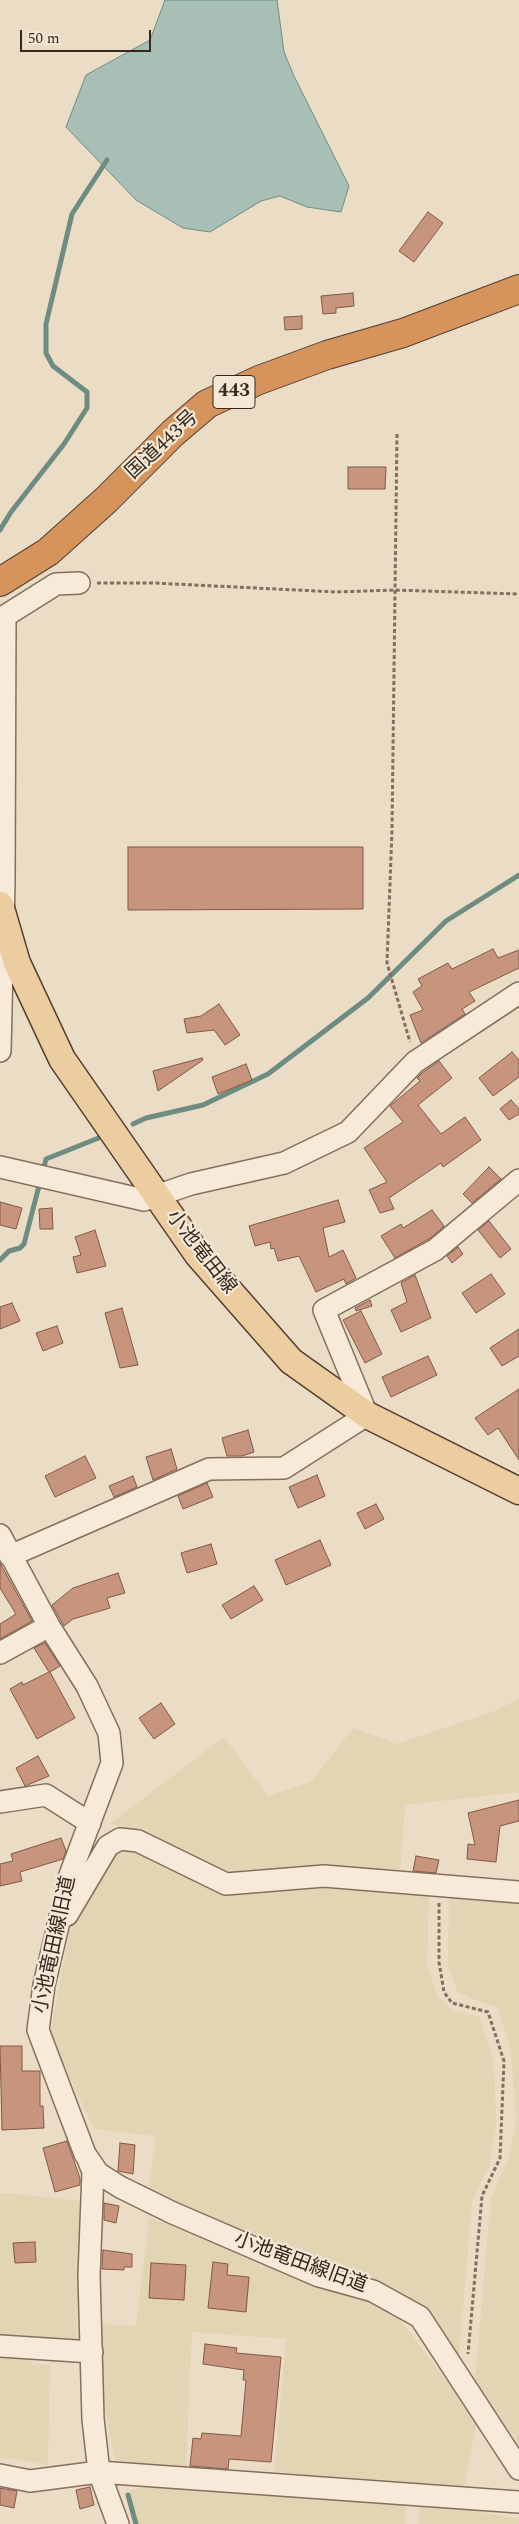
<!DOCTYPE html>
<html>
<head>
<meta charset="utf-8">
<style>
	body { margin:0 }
	#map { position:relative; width:519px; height:2524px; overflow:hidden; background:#ebdcc5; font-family:Spectral,serif }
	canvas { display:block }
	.scale { position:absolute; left:20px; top:30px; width:131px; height:22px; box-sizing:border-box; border:2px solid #36281f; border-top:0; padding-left:6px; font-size:15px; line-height:18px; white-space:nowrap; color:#36281f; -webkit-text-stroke:4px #f3e7d5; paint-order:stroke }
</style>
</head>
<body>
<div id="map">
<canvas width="519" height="2524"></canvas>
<div class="scale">50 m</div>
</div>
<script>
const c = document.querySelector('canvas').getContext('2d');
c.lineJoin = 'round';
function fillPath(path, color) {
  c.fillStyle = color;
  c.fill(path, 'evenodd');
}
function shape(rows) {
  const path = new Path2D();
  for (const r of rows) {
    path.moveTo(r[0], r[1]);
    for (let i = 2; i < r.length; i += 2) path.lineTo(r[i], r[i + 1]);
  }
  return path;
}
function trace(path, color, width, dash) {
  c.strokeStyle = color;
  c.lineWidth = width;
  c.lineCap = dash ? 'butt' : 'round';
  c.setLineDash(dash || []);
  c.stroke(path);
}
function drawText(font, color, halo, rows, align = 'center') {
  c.font = font + ' Spectral,"Noto Sans JP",serif';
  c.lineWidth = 4.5;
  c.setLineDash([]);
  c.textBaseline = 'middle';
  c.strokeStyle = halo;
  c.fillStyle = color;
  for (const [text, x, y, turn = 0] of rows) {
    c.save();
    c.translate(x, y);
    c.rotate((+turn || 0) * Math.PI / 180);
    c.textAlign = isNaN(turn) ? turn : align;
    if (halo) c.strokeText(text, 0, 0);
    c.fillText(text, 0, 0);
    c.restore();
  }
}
const farmland = shape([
	[519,1699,519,1792,405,1805,400,1873,323,1865,224,1872,140,1832,110,1824,224,1737,268,1796,311,1782,353,1728,397,1744,490,1713],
	[129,1848,224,1892,325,1886,429,1893,427,1967,438,1997,453,2011,479,2017,494,2061,496,2124,490,2164,472,2201,459,2355,425,2309,372,2280,318,2263,256,2239,149,2188,156,2136,94,2129,50,2036,69,1933,112,1853],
	[449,1895,519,1899,519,2444,475,2381,491,2197,508,2160,516,2122,511,2052,498,2008,458,1993,448,1966],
	[6,2193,81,2201,77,2340,0,2336,0,2194],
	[149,2217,277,2270,376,2304,398,2317,477,2421,464,2487,364,2482,274,2471,286,2339,192,2332,186,2466,116,2464,103,2400,99,2324,136,2326],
	[0,2354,31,2355,32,2364,50,2365,48,2465,0,2457],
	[148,2486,405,2501,406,2524,136,2524,128,2495,130,2491],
	[420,2501,519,2519,519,2524,418,2524]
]);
const water = shape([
	[165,0,277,0,284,52,294,76,349,186,341,212,307,207,280,196,261,201,210,232,183,228,136,200,66,127,86,75,150,40,165,0]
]);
const stream = shape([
	[0,530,11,512,64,444,87,408,87,392,53,366,46,353,46,324,72,214,107,160],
	[133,1124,146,1118,203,1105,268,1074,368,998,446,921,519,875],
	[43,1171,46,1159,101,1137],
	[0,1260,9,1251,20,1248,24,1244,40,1182],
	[128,2495,136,2524]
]);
const building = shape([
	[428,212,443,223,414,262,399,251,428,212],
	[353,293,354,306,336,308,336,313,323,314,321,296,353,293],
	[302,316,302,329,285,330,284,317,302,316],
	[348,467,386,467,385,489,348,489,348,467],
	[128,847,363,847,363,909,128,910,128,847],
	[493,949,498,958,519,950,519,968,469,992,475,1001,462,1009,465,1014,421,1043,410,1015,423,1010,413,992,422,986,418,979,448,963,452,969,493,949],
	[219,1004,240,1035,225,1045,214,1030,187,1033,184,1019,201,1016,219,1004],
	[512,1052,519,1060,519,1077,493,1096,479,1078,512,1052],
	[202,1058,203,1060,158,1091,153,1071,202,1058],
	[439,1061,452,1078,418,1105,441,1134,465,1117,481,1140,443,1167,441,1163,389,1198,394,1209,380,1213,369,1190,387,1182,364,1148,403,1122,390,1106,420,1081,417,1078,422,1073,439,1061],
	[246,1064,252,1080,218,1094,212,1077,246,1064],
	[511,1100,519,1109,519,1114,509,1120,500,1109,511,1100],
	[489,1167,501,1179,472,1203,463,1194,489,1167],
	[338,1200,345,1222,323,1228,329,1257,343,1250,356,1278,346,1284,344,1279,316,1292,299,1256,278,1261,274,1248,271,1249,270,1242,255,1246,249,1226,338,1200],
	[0,1202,22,1208,16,1229,0,1225,0,1202],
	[52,1208,53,1229,40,1229,39,1209,52,1208],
	[432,1210,444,1226,432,1237,395,1258,381,1236,401,1224,403,1228,432,1210],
	[489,1221,511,1249,500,1258,478,1230,489,1221],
	[95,1230,106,1266,77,1273,73,1257,81,1255,75,1237,95,1230],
	[458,1247,463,1254,452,1263,447,1256,458,1247],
	[491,1274,505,1294,476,1313,462,1293,491,1274],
	[415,1275,431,1318,401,1332,391,1310,407,1302,401,1283,415,1275],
	[370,1300,372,1306,356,1311,355,1308,370,1300],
	[12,1303,20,1321,0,1329,0,1307,12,1303],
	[122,1308,138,1365,120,1368,105,1313,122,1308],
	[361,1311,382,1354,365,1363,343,1320,361,1311],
	[57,1326,63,1343,43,1351,36,1333,57,1326],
	[519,1329,519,1356,502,1366,490,1348,519,1329],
	[428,1356,437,1375,391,1397,382,1377,428,1356],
	[519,1389,519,1460,498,1428,488,1435,475,1418,519,1389],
	[248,1430,254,1452,242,1456,227,1456,222,1438,248,1430],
	[171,1449,177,1469,153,1480,146,1457,171,1449],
	[85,1456,96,1478,55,1497,45,1476,85,1456],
	[317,1475,325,1496,298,1508,289,1487,317,1475],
	[133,1476,137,1487,114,1497,109,1486,133,1476],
	[207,1483,213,1497,183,1509,178,1496,207,1483],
	[376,1504,384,1519,365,1529,357,1513,376,1504],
	[320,1540,331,1565,286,1585,275,1560,320,1540],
	[211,1544,217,1564,187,1573,181,1553,211,1544],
	[0,1563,32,1621,0,1639,0,1624,16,1614,0,1588,0,1563],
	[118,1573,125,1593,107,1598,110,1608,73,1619,64,1626,52,1605,73,1588,118,1573],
	[254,1586,263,1600,231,1619,222,1605,254,1586],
	[45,1643,60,1666,50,1672,75,1718,37,1739,10,1689,22,1682,23,1685,49,1672,34,1648,45,1643],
	[161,1703,175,1724,154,1739,139,1718,161,1703],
	[38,1756,49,1776,25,1786,16,1768,38,1756],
	[519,1800,519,1821,500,1826,496,1862,467,1859,468,1844,475,1845,468,1813,519,1800],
	[61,1838,66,1851,63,1859,20,1872,22,1881,0,1886,0,1864,13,1861,11,1854,61,1838],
	[416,1856,439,1860,436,1873,413,1871,416,1856],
	[0,2046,22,2046,22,2071,40,2071,40,2106,43,2106,44,2128,2,2130,0,2046],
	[67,2141,80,2178,80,2185,55,2192,43,2148,67,2141],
	[120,2143,135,2145,133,2174,118,2171,120,2143],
	[104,2203,119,2206,116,2223,104,2220,104,2203],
	[35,2242,36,2262,15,2263,13,2243,35,2242],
	[103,2250,132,2254,132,2267,124,2267,124,2270,102,2269,103,2250],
	[213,2262,228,2264,227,2275,249,2277,246,2312,208,2308,213,2262],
	[151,2263,186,2265,184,2300,149,2298,151,2263],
	[205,2344,237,2348,236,2353,281,2357,271,2462,229,2459,228,2469,190,2466,193,2438,201,2439,202,2433,241,2436,246,2380,243,2380,244,2370,203,2364,205,2344],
	[90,2487,94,2505,80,2509,76,2490,90,2487],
	[0,2488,17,2491,14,2508,0,2505,0,2488]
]);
const path = shape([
	[397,434,392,830,387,963,410,1042],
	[97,583,154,583,337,592,394,590,519,594],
	[439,1903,439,1962,444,1992,452,2003,488,2012,504,2061,500,2158,482,2196,468,2354]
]);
const minor = shape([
	[0,1051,4,883,5,616,56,584,79,583],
	[0,1167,144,1200,191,1184,284,1163,348,1132,415,1062,519,993],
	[0,1535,49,1626,87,1686,109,1733,112,1763,70,1875,44,1985,38,2030,85,2154,98,2173,120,2187,173,2213,319,2276,373,2291,420,2317,519,2469],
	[10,1556,209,1469,284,1468,367,1415,324,1310,435,1250,519,1180],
	[0,1653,49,1626],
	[0,1802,46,1795,90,1823],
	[67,1915,108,1846,120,1839,138,1841,226,1884,324,1876,519,1892],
	[88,2159,93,2172,89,2276,93,2419,99,2472,118,2524],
	[0,2346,92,2352],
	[0,2475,30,2481,99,2472,519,2502]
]);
const major = shape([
	[0,905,17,963,62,1059,198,1255,291,1361,367,1415,519,1491]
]);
const highway = shape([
	[0,582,48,552,106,500,173,433,207,404,259,380,327,355,403,333,519,289]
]);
const shields = [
	[234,392,42]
];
const shieldNames = [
	["443",234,392]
];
const streetNames = [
	["国道443号",163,446,-43],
	["小池竜田線",200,1253,52],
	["小池竜田線旧道",56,1945,-78],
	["小池竜田線旧道",300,2264,20]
];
fillPath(farmland, '#e1d5b3');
fillPath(water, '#a7bfb5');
trace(water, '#6e8d82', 1);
trace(stream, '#6e8d82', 5);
fillPath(building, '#c7957e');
trace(building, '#835744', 1);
trace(minor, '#856e5d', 24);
trace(major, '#533d30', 29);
trace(highway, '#533d30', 30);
trace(path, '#856e5d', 3, [4, 2.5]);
trace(minor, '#f7ead8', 21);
trace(major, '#eccda0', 26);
trace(highway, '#d5945c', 28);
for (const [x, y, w] of shields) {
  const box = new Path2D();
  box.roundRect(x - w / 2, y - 16.5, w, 33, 4);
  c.fillStyle = '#f3e7d5';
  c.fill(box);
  trace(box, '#36281f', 1);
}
drawText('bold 19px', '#36281f', null, shieldNames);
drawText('20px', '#36281f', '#f3e7d5', streetNames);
</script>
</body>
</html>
